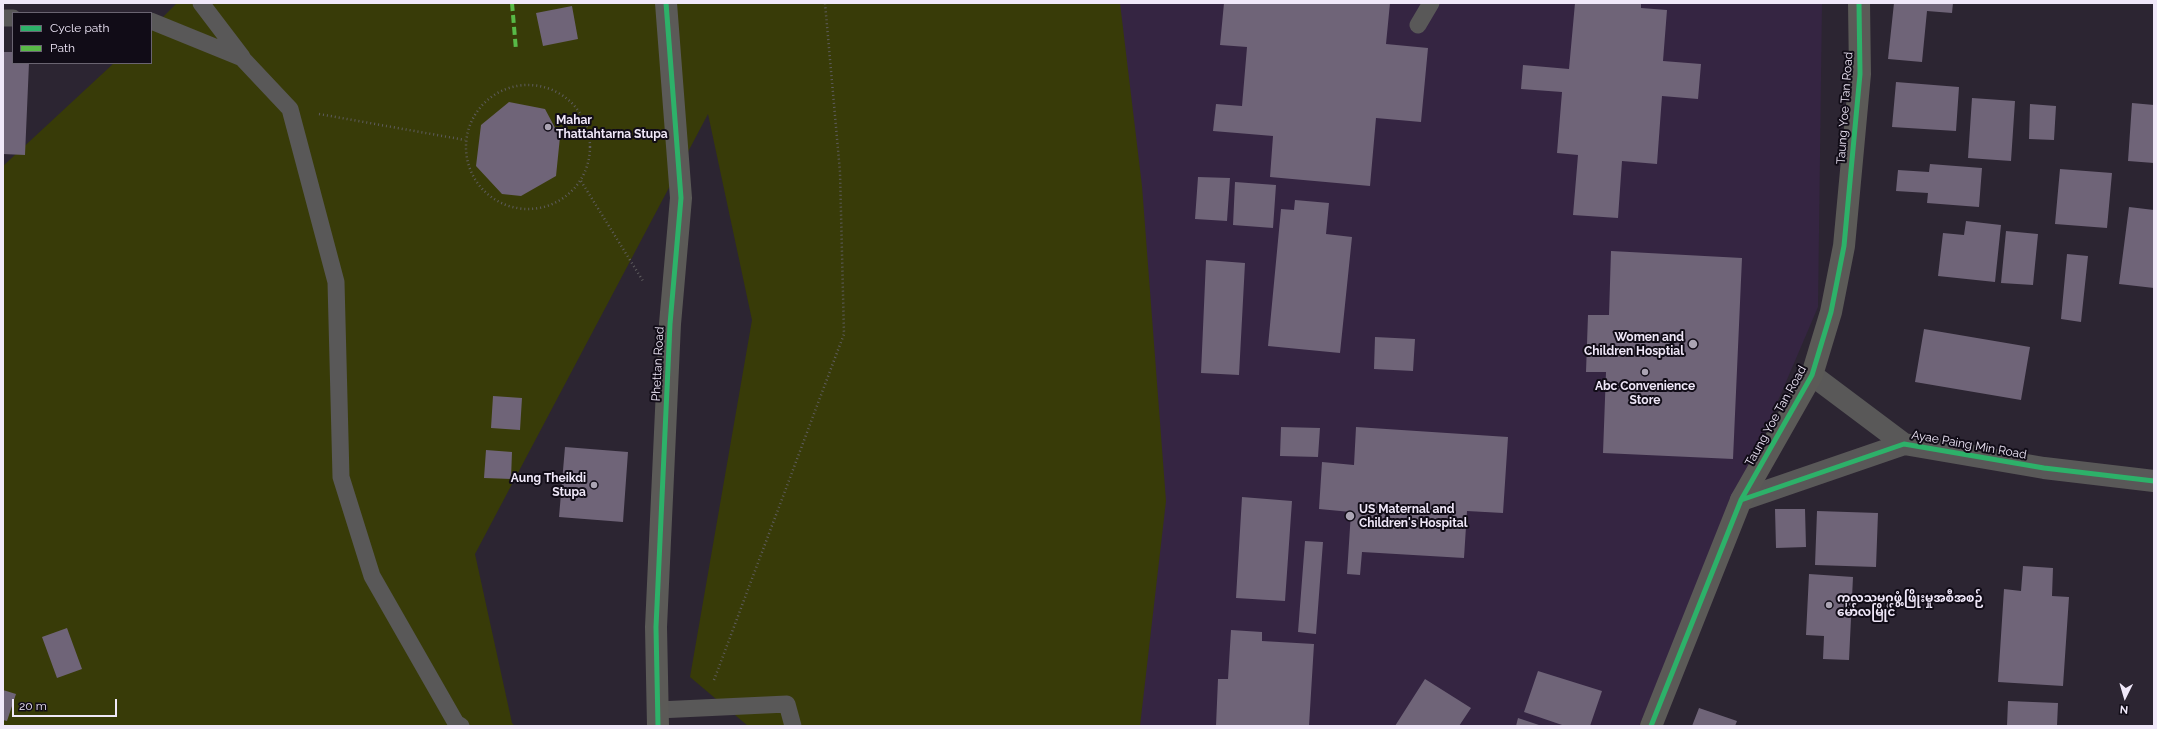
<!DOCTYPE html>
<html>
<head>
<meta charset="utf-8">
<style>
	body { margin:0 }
	#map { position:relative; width:2157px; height:729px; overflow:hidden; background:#2c2532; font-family:Raleway,sans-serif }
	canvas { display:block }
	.frame { position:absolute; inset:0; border:4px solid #f0e8f9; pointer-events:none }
	.legend { position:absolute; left:12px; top:12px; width:140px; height:52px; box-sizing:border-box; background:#110c17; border:1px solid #6a6471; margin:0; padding:5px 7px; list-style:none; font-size:12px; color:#f0e8f9 }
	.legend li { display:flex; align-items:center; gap:8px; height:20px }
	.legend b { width:20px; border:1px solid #6a6471 }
	.north { position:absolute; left:2105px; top:677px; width:40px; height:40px; -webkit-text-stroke:3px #110c17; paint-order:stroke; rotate:185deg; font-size:11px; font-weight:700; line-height:16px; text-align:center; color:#f0e8f9 }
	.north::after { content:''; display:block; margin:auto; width:14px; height:18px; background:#f0e8f9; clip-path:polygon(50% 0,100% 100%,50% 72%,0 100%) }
	.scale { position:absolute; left:12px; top:699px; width:105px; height:18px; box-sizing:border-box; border:2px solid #f0e8f9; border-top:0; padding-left:5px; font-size:12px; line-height:14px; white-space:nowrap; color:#f0e8f9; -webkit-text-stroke:3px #110c17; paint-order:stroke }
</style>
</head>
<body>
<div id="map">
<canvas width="2157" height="729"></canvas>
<div class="frame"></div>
<ul class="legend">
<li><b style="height:5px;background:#2db169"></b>Cycle path</li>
<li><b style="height:5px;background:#58b947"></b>Path</li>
</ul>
<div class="north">N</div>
<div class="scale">20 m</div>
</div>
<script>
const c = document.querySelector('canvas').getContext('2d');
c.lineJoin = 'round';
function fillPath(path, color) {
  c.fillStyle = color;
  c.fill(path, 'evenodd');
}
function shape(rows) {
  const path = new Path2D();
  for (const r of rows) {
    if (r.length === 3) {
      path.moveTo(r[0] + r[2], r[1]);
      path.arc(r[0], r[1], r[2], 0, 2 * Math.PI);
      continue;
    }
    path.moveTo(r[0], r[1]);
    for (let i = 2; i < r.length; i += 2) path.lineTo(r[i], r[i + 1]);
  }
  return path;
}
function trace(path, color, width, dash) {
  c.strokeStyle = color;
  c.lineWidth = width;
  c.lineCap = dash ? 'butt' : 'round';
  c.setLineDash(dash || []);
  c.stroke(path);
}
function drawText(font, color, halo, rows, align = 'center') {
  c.font = font + ' Raleway,"Noto Sans Myanmar",sans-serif';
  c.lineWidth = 4;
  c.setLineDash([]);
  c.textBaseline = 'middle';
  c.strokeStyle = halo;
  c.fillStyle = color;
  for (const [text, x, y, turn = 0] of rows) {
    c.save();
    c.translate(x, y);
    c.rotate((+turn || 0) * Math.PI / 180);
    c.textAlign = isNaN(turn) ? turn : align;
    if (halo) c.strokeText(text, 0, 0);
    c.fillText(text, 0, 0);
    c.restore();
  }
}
const built = shape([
	[930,3,1822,3,1818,307,1639,726,987,726]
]);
const green = shape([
	[177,3,1120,3,1142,186,1166,501,1140,726,748,726,690,677,752,320,708,114,475,554,512,723,515,726,3,726,3,166,114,63,151,63,151,29]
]);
const building = shape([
	[1224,3,1390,3,1386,44,1428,48,1421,122,1376,118,1370,186,1270,177,1273,136,1213,131,1216,104,1242,106,1247,47,1220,45],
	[1575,3,1641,3,1641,8,1667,10,1663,61,1701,64,1698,99,1662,96,1657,164,1622,161,1618,218,1573,215,1578,155,1557,153,1562,92,1521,89,1523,65,1569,69],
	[1894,3,1953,3,1952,13,1927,11,1922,62,1888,59],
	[572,6,578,39,543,46,536,13],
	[3,52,13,52,13,63,29,63,25,155,3,154],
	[1896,82,1959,87,1956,131,1892,127],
	[1972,98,2015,101,2011,161,1968,158],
	[509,102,545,109,560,137,556,176,521,196,502,194,476,166,481,125],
	[2132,103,2154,105,2154,163,2128,161],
	[2030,104,2056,106,2054,140,2029,139],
	[1930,164,1982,168,1979,207,1927,203,1928,193,1896,191,1898,170,1929,172],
	[2060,169,2112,173,2107,228,2055,224],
	[1198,177,1230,178,1227,221,1195,219],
	[1235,182,1276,185,1273,228,1233,225],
	[1295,200,1329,203,1326,234,1352,237,1340,353,1268,346,1281,209,1294,210],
	[2129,207,2154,210,2154,288,2119,284],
	[1966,221,2001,225,1995,282,1938,276,1943,233,1964,235],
	[2006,231,2038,234,2033,285,2001,283],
	[1611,251,1742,258,1733,459,1603,453,1606,372,1586,372,1588,315,1609,315],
	[2067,254,2088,256,2081,322,2061,319],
	[1206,260,1245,263,1239,375,1201,373],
	[1924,329,2030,347,2021,400,1915,382],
	[1375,337,1415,339,1413,371,1374,369],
	[493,396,522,398,520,430,491,428],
	[1281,427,1320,428,1318,457,1280,456],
	[1356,427,1508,437,1503,513,1467,511,1464,558,1362,552,1360,575,1347,574,1351,512,1319,509,1322,462,1354,465],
	[565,447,628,452,623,522,559,517],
	[486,450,512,452,511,479,484,478],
	[1242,497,1292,501,1285,601,1236,598],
	[1775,509,1805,509,1806,547,1776,548],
	[1817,511,1878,513,1876,567,1815,565],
	[1305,541,1323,542,1316,634,1298,632],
	[2023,566,2053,568,2052,596,2069,597,2063,686,1998,682,2004,589,2021,591],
	[1809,574,1853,577,1849,660,1823,659,1824,636,1806,635],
	[67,628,82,669,57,678,42,637],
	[1231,630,1262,632,1262,641,1314,644,1309,726,1216,726,1218,679,1228,679],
	[1538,671,1602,691,1590,726,1565,726,1524,712],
	[1425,679,1471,708,1459,726,1395,726],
	[3,690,16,694,7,721,3,720],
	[2008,701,2058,703,2057,726,2007,726],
	[1699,708,1737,721,1735,726,1692,726],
	[1518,718,1542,726,1516,726]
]);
const path = shape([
	[528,147,62],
	[319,114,465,140],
	[581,181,643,281],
	[714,680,844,334,840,172,825,3]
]);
const lane = shape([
	[201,3,242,57],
	[3,18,13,18],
	[151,21,242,58,290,109,336,282,341,477,372,576,456,723,461,726],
	[1418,25,1431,3],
	[658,710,787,704,793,726]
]);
const street = shape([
	[1812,375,1904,444],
	[1741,500,1904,444,2044,468,2154,481]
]);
const secondary = shape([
	[658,726,656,627,670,324,681,198,666,3],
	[1651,726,1741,500,1812,375,1831,312,1844,246,1860,74,1859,3]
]);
const quiet = shape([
	[512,3,516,50]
]);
const cycleway = shape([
	[1741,500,1904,444,2044,468,2154,481],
	[658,726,656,627,670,324,681,198,666,3],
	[1651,726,1741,500,1812,375,1831,312,1844,246,1860,74,1859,3]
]);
const markers = [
	[548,127,4,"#aba4b3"],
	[1693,344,5,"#aba4b3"],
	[1645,372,4,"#aba4b3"],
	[594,485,4,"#aba4b3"],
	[1350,516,5,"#aba4b3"],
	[1829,605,4,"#aba4b3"]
];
const streetNames = [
	["Taung Yoe Tan Road",1845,108,-86],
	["Phettan Road",658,364,-87],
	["Taung Yoe Tan Road",1776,416,-61],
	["Ayae Paing Min Road",1969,445,10]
];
const poiNames = [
	["Mahar",556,120],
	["Thattahtarna Stupa",556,134],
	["Women and",1684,337,"right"],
	["Children Hosptial",1684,351,"right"],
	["Abc Convenience",1645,386,"center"],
	["Store",1645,400,"center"],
	["Aung Theikdi",586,478,"right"],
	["Stupa",586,492,"right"],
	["US Maternal and",1359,509],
	["Children's Hospital",1359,523],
	["ကုလသမဂ္ဂဖွံ့ဖြိုးမှုအစီအစဉ်",1837,598],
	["မော်လမြိုင်",1837,612]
];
fillPath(built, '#352542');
fillPath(green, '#383b08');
fillPath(building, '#6f6478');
trace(path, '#5e5c5e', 2.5, [1, 3]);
trace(lane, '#595858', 17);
trace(street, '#595858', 22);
trace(secondary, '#5b5a57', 22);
trace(quiet, '#58b947', 4, [8, 4]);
trace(cycleway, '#2db169', 5);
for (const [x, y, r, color] of markers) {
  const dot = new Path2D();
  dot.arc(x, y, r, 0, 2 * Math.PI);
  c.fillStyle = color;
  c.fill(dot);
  trace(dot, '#110c17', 1.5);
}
drawText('12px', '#f0e8f9', '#110c17', streetNames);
drawText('bold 12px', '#f0e8f9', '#110c17', poiNames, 'left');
</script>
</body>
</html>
